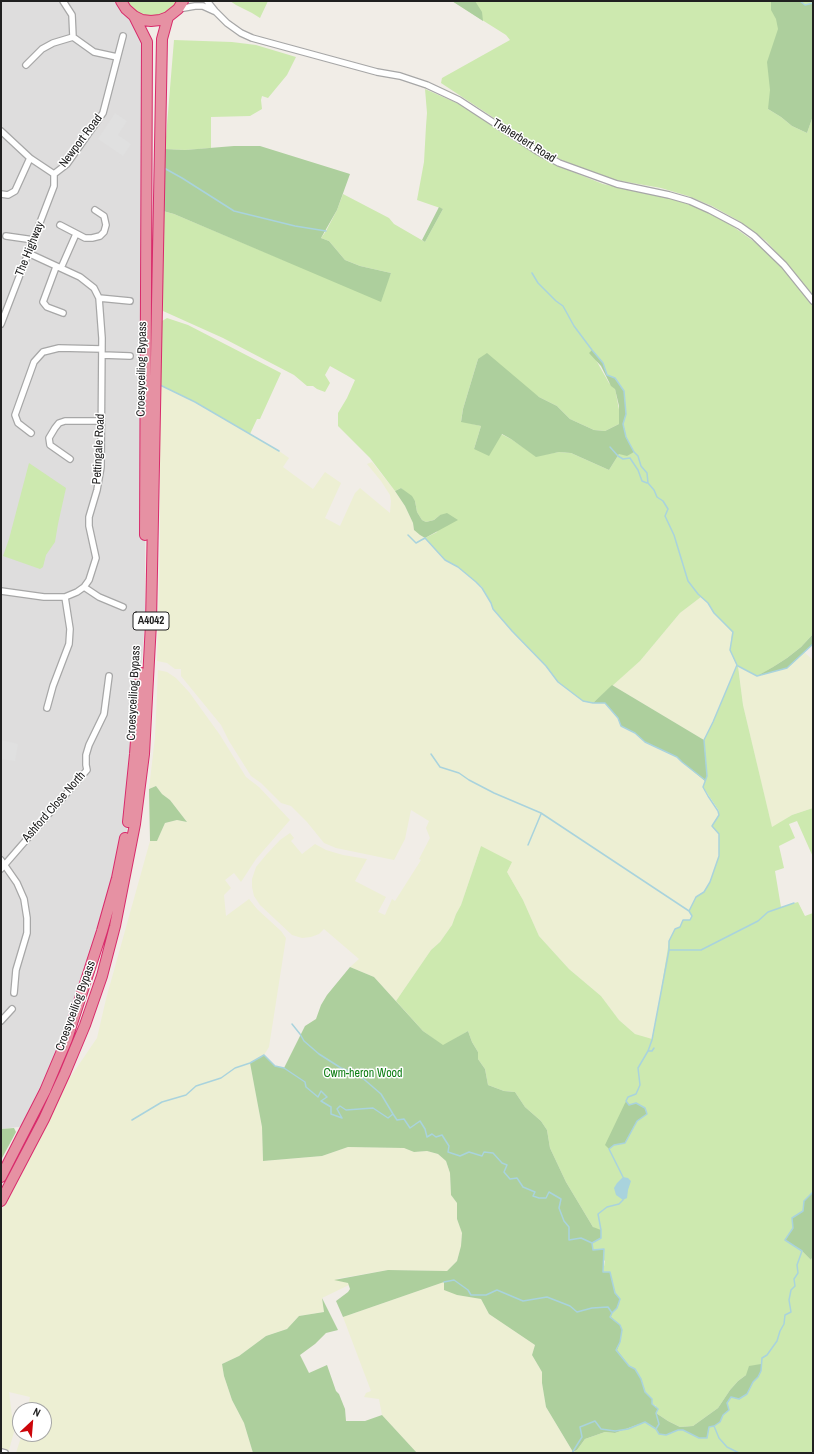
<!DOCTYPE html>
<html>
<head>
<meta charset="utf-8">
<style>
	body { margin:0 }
	#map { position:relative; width:814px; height:1454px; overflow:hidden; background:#f1ede7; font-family:"Archivo Narrow",sans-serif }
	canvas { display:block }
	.frame { position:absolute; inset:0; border:2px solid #202020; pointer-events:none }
	.north { position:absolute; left:12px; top:1402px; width:40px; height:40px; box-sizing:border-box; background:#fff; border:1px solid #a6a6a6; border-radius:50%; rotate:26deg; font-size:11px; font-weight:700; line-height:16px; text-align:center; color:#202020 }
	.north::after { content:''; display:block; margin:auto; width:14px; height:18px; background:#cc050a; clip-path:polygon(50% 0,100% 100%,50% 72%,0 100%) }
</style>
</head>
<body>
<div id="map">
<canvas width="814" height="1454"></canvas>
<div class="frame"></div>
<div class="north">N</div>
</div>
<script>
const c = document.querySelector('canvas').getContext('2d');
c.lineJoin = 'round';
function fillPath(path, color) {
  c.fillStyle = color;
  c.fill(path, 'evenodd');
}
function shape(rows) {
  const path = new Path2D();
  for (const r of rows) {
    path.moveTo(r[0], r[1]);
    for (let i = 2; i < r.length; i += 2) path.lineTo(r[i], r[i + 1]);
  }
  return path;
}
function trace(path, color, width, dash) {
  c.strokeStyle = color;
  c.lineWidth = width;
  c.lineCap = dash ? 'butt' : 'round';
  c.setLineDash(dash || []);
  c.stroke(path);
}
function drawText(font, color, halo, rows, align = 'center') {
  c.font = font + ' "Archivo Narrow",sans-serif';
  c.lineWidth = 3;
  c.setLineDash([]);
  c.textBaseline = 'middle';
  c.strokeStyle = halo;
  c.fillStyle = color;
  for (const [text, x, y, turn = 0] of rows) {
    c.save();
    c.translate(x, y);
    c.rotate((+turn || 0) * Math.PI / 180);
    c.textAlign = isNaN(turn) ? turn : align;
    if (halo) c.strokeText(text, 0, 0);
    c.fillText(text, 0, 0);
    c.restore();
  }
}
const residential = shape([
	[1,1,121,1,147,42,145,621,135,754,129,820,117,878,85,984,27,1126,1,1129]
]);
const farmland = shape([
	[160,385,195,402,279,451,289,458,283,467,313,489,325,472,341,483,325,518,340,526,355,493,360,488,390,513,391,501,390,495,381,481,367,464,372,462,395,491,405,506,413,523,414,530,420,535,425,538,445,560,458,567,482,588,491,603,493,609,546,666,558,682,583,701,593,703,605,703,618,718,621,726,635,733,645,742,677,757,682,762,705,781,703,787,718,811,719,815,712,826,719,834,719,856,710,882,704,892,696,897,690,920,680,927,669,941,669,950,652,1040,635,1034,619,1020,601,996,569,969,539,936,523,900,507,872,481,846,461,905,456,914,452,925,440,942,431,950,396,1001,374,977,350,967,359,959,324,929,319,934,311,937,302,938,292,935,260,905,254,896,252,887,252,879,256,867,266,855,280,840,290,833,294,838,291,841,302,854,315,844,326,850,343,855,367,859,355,881,386,897,378,912,385,915,392,899,395,901,421,860,419,859,430,838,426,828,429,821,411,810,405,839,394,860,336,848,324,843,307,822,291,806,281,803,261,783,251,776,229,741,221,725,181,676,181,669,175,669,167,663,157,661,160,544],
	[701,597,708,603,714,613,733,632,730,650,787,668,804,652,813,660,813,808,792,815,772,828,743,705,738,666,713,722,704,740,612,685,640,661,680,613],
	[158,670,167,672,176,678,189,692,220,735,246,777,259,787,290,820,256,859,241,882,234,873,225,880,231,888,224,895,226,916,249,899,257,909,281,931,286,938,269,1047,264,1055,250,1063,262,1127,263,1161,322,1156,348,1147,404,1148,414,1152,427,1151,438,1154,446,1161,450,1173,451,1195,457,1203,457,1219,462,1232,461,1246,457,1261,447,1271,388,1270,336,1279,348,1283,349,1285,322,1298,324,1312,299,1316,287,1329,266,1336,239,1356,222,1364,224,1376,232,1400,244,1423,253,1453,16,1453,22,1434,44,1434,44,1410,27,1410,30,1397,9,1392,14,1432,9,1450,1,1449,1,1211,14,1189,44,1131,69,1079,97,1038,106,999,150,841,157,841,165,823,177,820,187,822,170,800,162,794,156,786,149,789,155,737],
	[444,1282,457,1295,481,1299,489,1314,535,1345,532,1355,542,1372,542,1383,546,1407,573,1452,572,1453,417,1453,382,1415,379,1399,364,1397,366,1393,371,1391,343,1317]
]);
const grass = shape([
	[127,1,177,1,170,10,163,14,154,16,145,15,137,12,130,6],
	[230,1,268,1,260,18,252,13,236,5],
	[452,1,813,1,813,9,768,109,781,117,792,126,807,133,813,116,813,296,786,263,766,241,739,221,712,206,688,196,661,188,610,179,568,163,547,153,441,83,442,78,510,40,506,35],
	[174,40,232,42,256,45,296,57,287,75,268,98,262,96,261,100,262,109,250,116,211,117,211,148,185,150,165,149],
	[425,89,459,104,551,163,603,184,672,199,697,207,731,225,763,248,781,266,813,306,813,634,801,647,787,658,773,667,757,676,738,666,743,705,772,827,792,815,813,808,813,857,797,821,789,824,795,838,779,846,784,868,775,871,781,907,798,902,805,916,813,913,813,1192,804,1201,803,1211,786,1240,802,1251,811,1260,813,1256,813,1453,572,1453,577,1450,585,1439,605,1432,615,1433,645,1422,666,1435,678,1430,683,1430,699,1438,709,1427,720,1422,723,1415,729,1410,727,1403,731,1397,747,1394,753,1382,758,1377,746,1375,738,1381,730,1390,718,1408,693,1426,680,1427,668,1421,656,1413,656,1406,652,1404,652,1399,645,1392,641,1379,635,1369,629,1366,616,1350,620,1325,610,1317,612,1313,617,1308,620,1299,615,1293,610,1272,603,1272,605,1261,593,1250,592,1243,601,1238,593,1227,566,1182,550,1148,547,1130,541,1121,525,1107,515,1092,504,1091,488,1085,485,1069,478,1059,478,1052,472,1042,468,1031,443,1046,423,1031,396,1001,431,950,440,942,452,925,456,914,461,905,481,846,512,862,507,872,523,900,539,936,569,969,601,996,619,1020,635,1034,652,1039,660,997,669,941,675,929,680,927,683,920,690,920,692,916,689,911,696,897,704,892,710,882,719,856,719,834,712,826,719,815,719,811,703,787,707,776,704,740,713,722,737,666,730,650,732,632,714,613,708,603,701,597,680,613,640,661,593,703,583,701,558,682,546,666,512,631,493,609,491,603,482,587,458,567,445,560,425,538,437,532,440,515,434,520,426,522,422,520,417,512,415,501,401,488,395,491,370,458,338,426,338,413,347,398,355,380,330,366,325,375,330,383,325,392,317,389,313,386,307,386,294,375,223,338,163,311,163,211,174,214,286,261,387,282,391,273,360,266,345,260,329,241,321,238,326,231,337,210,343,194,389,218,394,224,425,242,443,209,417,200,424,162,426,126,427,113],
	[478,359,539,397,557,406,570,419,594,430,605,431,619,424,620,415,615,388,609,383,596,360,603,363,607,375,624,391,626,414,623,424,626,437,634,452,619,454,609,470,571,453,559,452,536,456,511,439,501,434,474,449,481,426,461,421,463,409],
	[626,1101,629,1105,647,1114,637,1121,625,1143,614,1145],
	[167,318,188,325,281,373,260,419,257,419,250,434,195,402,160,385,162,321],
	[29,463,66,488,58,524,55,542,46,555,43,567,40,569,3,556,9,539]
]);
const forest = shape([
	[452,1,475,1,482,12,483,21],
	[771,1,800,1,805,5,813,3,813,116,807,133,792,126,781,117,768,109,770,90,767,62,778,29,776,19,771,10],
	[234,146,260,146,350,174,337,210,321,238,329,241,345,260,360,266,391,273,381,302,174,214,163,211,165,149,185,150],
	[439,207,443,209,425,242,422,240],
	[592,350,603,363,607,375,615,378,624,391,626,414,623,424,626,437,634,452,627,456,619,454,609,470,571,453,559,452,536,457,511,439,502,434,489,456,474,449,481,426,461,422,463,409,478,359,487,353,539,397,557,406,570,419,594,430,605,431,619,424,619,406,615,389,611,386,601,366,589,353],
	[401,488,412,496,415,501,417,512,422,520,426,522,434,520,440,515,447,513,458,520,425,538,420,535,414,530,413,523,405,506,395,491],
	[813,634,813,644,787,668,757,676,773,667,787,658,801,647],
	[612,685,704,740,707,776,705,781,682,762,677,757,645,742,635,733,621,726,618,718,605,703,593,703],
	[156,786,162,794,170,800,187,822,177,820,165,823,157,841,150,841,149,789],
	[350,967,374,977,423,1031,443,1045,468,1031,472,1042,478,1052,478,1059,485,1069,488,1085,504,1091,515,1092,525,1107,541,1121,547,1130,550,1148,566,1182,593,1227,601,1230,601,1238,592,1243,593,1250,604,1249,603,1272,610,1272,615,1293,620,1299,617,1308,612,1313,611,1317,620,1325,622,1330,620,1342,617,1350,629,1366,635,1369,641,1379,645,1392,652,1399,652,1404,658,1409,656,1413,668,1421,680,1427,693,1426,718,1408,730,1390,738,1381,746,1375,749,1366,761,1364,761,1371,758,1377,753,1382,747,1394,739,1399,731,1397,727,1403,729,1410,723,1415,720,1422,714,1426,709,1427,707,1438,699,1438,683,1430,678,1430,666,1435,659,1434,656,1429,645,1422,615,1433,605,1432,585,1439,577,1450,573,1452,546,1407,542,1383,542,1372,532,1355,535,1345,489,1314,481,1299,457,1295,444,1290,444,1282,343,1317,336,1301,348,1292,350,1289,348,1283,334,1280,388,1270,447,1271,457,1261,461,1246,462,1233,457,1219,457,1203,451,1195,450,1173,446,1161,438,1154,427,1151,414,1152,404,1148,348,1147,322,1156,263,1161,262,1127,250,1063,264,1055,275,1066,284,1068,305,1026,316,1019,321,1005,327,995],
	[626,1101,629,1105,636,1103,645,1108,647,1114,637,1121,625,1143,614,1145,609,1149,605,1145],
	[14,1128,16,1132,1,1160,1,1129],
	[813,1192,813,1256,811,1260,802,1251,785,1240,793,1228,792,1218,803,1211,804,1201],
	[322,1298,338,1330,326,1333,315,1344,300,1355,309,1373,327,1365,336,1391,339,1394,345,1409,346,1421,365,1421,382,1415,417,1453,253,1453,244,1423,232,1400,224,1376,222,1364,239,1356,266,1336,287,1329,299,1316,324,1312]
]);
const parking = shape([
	[115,113,127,121,118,135,131,144,123,156,98,139],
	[1,740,18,744,15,761,1,759]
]);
const water = shape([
	[623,1177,628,1178,631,1181,628,1190,627,1198,623,1200,616,1195,614,1188,617,1183]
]);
const stream = shape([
	[800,1,805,5,813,3],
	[164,168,182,178,234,211,295,226,326,231],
	[532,273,538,283,556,301,563,306,574,326,592,350,603,363,607,375,615,378,624,391,626,414,623,424,626,437,634,452,638,456,641,466,647,473,648,483,654,490,657,497,663,501,668,509,665,516,674,535,688,581,698,594,708,603,714,613,733,632,730,650,737,665,713,722,704,740,707,776,703,787,708,796,718,811,719,815,712,826,719,834,719,856,710,882,704,892,696,897,689,911,692,916,690,920,683,920,680,927,675,929,669,941,669,950,652,1040,648,1051,638,1068,640,1085,636,1094,628,1097,626,1101,629,1105,636,1103,645,1108,647,1114,637,1121,625,1143,614,1145,609,1149,623,1177],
	[160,385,195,402,279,451],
	[610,447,618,456,623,459,630,458,638,470,642,481,647,483],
	[408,535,416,543,425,538,445,560,458,567,476,582,482,588,491,603,493,609,512,631,546,666,558,682,583,701,593,703,605,703,618,718,621,726,635,733,645,742,677,757,682,762,705,780],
	[738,666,757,676,787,668,813,644],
	[431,754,440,767,459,773,469,780,494,793,541,813,689,911],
	[528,845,541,814],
	[669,950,701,950,758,921,768,912,794,903],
	[292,1024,300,1034,304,1041,319,1054,341,1068,359,1075,381,1094,393,1114],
	[648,1051,652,1051,654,1048],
	[132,1120,162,1102,186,1095,196,1086,221,1078,235,1068,250,1063,264,1055,275,1066,284,1068,305,1082,306,1087,318,1097,321,1091,327,1097,321,1101,331,1107,331,1114,342,1118,337,1109,340,1106,346,1110,373,1108,388,1118,393,1114,397,1120,404,1119,410,1128,420,1121,425,1129,427,1137,432,1134,436,1137,442,1135,449,1146,448,1152,460,1156,469,1152,482,1156,484,1152,493,1153,502,1163,507,1165,504,1172,510,1179,517,1178,523,1187,535,1192,533,1196,539,1198,546,1198,549,1192,561,1199,559,1208,564,1221,569,1227,569,1240,581,1238,592,1243],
	[623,1200,619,1204,607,1207,598,1214,601,1230,601,1238,592,1243,593,1250,604,1249,603,1272,610,1272,615,1293,620,1299,617,1308,612,1313,610,1317,620,1325,622,1330,620,1342,616,1350,629,1366,635,1369,641,1379,645,1392,652,1399,652,1404,658,1409,656,1413,659,1424,656,1429,659,1434,666,1435,678,1430,683,1430,699,1438,707,1438,709,1427,714,1426,719,1438,727,1447,739,1453],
	[444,1282,454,1280,468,1290,471,1295,486,1295,497,1290,523,1301,547,1297,570,1306,577,1312,592,1308,608,1307,612,1313],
	[714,1426,720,1422,723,1415,729,1410,727,1403,731,1397,739,1399,747,1394,753,1382,758,1377,761,1371,762,1358,767,1355,777,1341,780,1331,784,1324,785,1315,791,1312,789,1300,791,1290,795,1286,794,1279,798,1273,797,1265,802,1251,785,1240,793,1228,792,1218,803,1211,804,1201,813,1192],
	[572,1453,582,1437,580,1427,595,1421,601,1429,615,1431,628,1429,645,1422,656,1429]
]);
const street = shape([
	[63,1,72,15,73,37,94,52,117,57],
	[207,1,215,11,227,23,241,33,252,38,377,72,400,76,427,85,459,100,537,151,559,163,617,184,669,195,690,201,710,210,740,226,754,236,784,265,813,301],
	[178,9,195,6,203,6,214,11],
	[26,65,42,49,53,43,73,37],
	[1,131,30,158,54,174],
	[54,174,67,164,103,113,123,36],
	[1,194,8,195,15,191,30,158],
	[60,225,85,238,92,238,100,236,104,232,106,225,104,216,95,210],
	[6,236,34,240],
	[56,267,43,302,47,307,63,313],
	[61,268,76,234],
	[99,298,130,301],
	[1,324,54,186,54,174],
	[102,355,130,356],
	[31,433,18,423,15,415,34,362,43,352,59,348,102,349],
	[70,459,50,445,49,438,55,428,59,423,65,421,101,421],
	[84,587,99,597,123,607],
	[1,591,44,597,65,597,77,592,84,587,89,580,96,558,89,526,89,517,97,490,101,467,102,338,99,298,94,288,80,277,28,253],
	[47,708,53,686,69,644,70,629,65,597],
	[1,860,17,883,24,899,27,918,27,933,16,970,14,993],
	[1,869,87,770,86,765,86,755,89,745,104,714,109,676],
	[1,1021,12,1009],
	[1,1452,5,1453]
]);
const highway = shape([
	[121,1,126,9,134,16,142,20,151,21,160,20,168,17,178,9,183,1],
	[134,16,147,42,145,535],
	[128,822,135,754,141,673],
	[1,1177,45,1091,67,1039,102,931,117,878,125,838],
	[1,1201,44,1119,65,1073,85,1025,102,976,115,926,135,824,144,754,151,623,162,39,168,17]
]);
const shields = [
	[151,621,36]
];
const shieldNames = [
	["A4042",151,621]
];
const streetNames = [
	["Newport Road",81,141,-53],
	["Treherbert Road",524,141,32],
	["The Highway",30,249,-68],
	["Croesyceiliog Bypass",142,369,-89],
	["Pettingale Road",99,449,-87],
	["Croesyceiliog Bypass",134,693,-87],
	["Ashford Close North",54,807,-49],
	["Croesyceiliog Bypass",76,1006,-70]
];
const parkNames = [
	["Cwm-heron Wood",363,1074]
];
fillPath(residential, '#dedddd');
fillPath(farmland, '#edefd3');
fillPath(grass, '#cde9af');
fillPath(forest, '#adcf9d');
fillPath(parking, '#e0e0e0');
fillPath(water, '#a9d3dd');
trace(stream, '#a9d3dd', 1.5);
trace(street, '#a7a7a7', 8);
trace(highway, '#d82b6b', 12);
trace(street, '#fff', 5.5);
trace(highway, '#e691a3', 10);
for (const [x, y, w] of shields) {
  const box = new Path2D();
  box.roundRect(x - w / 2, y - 9, w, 18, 3);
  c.fillStyle = '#fff';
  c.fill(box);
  trace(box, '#202020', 1);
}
drawText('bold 11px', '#202020', null, shieldNames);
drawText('12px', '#202020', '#fff', streetNames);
drawText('12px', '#0e7e14', '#fff', parkNames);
</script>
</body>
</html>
